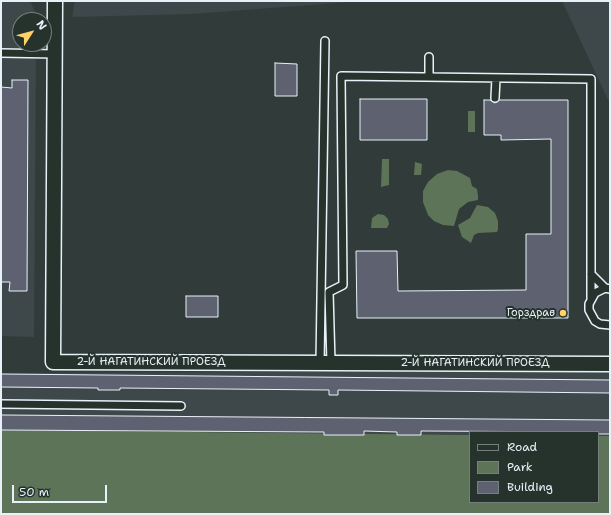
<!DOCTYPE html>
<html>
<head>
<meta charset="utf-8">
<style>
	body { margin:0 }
	#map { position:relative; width:611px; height:515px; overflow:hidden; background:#313c3a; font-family:"Shantell Sans",sans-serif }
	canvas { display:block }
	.frame { position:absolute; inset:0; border:2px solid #e8f1f8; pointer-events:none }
	.legend { position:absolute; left:469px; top:431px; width:130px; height:72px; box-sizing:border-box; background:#26332d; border:1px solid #747f7e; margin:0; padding:5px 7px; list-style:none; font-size:12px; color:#e8f1f8 }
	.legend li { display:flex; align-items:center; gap:8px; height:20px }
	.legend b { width:20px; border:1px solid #747f7e }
	.north { position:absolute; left:12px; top:12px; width:40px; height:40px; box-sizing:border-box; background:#26332d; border:1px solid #747f7e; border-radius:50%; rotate:54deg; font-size:11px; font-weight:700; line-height:16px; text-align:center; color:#e8f1f8 }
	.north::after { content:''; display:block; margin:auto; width:14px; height:18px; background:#ffd166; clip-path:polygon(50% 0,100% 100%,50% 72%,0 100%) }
	.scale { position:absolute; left:12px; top:485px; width:95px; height:18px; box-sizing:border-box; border:2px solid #e8f1f8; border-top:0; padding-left:5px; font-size:12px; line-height:14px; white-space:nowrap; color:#e8f1f8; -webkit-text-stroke:3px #26332d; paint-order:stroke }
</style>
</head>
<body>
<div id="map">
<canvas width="611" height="515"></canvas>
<div class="frame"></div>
<ul class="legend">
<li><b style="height:5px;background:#26332d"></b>Road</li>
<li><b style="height:11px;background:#5d7458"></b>Park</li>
<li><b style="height:11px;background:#5e6270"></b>Building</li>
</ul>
<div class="north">N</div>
<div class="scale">50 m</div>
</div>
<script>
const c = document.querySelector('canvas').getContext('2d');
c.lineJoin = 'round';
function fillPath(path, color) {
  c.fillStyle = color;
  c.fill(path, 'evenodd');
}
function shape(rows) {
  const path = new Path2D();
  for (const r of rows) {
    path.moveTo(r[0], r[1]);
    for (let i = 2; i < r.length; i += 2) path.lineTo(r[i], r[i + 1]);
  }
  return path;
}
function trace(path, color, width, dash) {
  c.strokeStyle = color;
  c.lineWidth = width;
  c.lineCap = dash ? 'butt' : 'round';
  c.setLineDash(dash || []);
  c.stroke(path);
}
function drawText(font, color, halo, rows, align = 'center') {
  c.font = font + ' "Shantell Sans",sans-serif';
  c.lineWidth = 4;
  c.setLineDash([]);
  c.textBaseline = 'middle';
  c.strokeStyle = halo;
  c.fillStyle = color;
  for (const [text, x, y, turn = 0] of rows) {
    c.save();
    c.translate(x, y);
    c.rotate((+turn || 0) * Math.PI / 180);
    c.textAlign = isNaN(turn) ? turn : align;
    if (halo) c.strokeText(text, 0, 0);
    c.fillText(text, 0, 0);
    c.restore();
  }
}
const built = shape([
	[1,1,26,1,31,3,36,14,36,20,20,20,20,44,36,44,34,337,1,336],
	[75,1,363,1,191,14,72,17],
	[562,1,610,1,610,104],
	[518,371,610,372,610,436,598,436,598,432,470,432,470,435,1,430,1,373]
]);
const green = shape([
	[468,111,475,111,475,132,468,132],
	[382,159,389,159,389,185,381,187],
	[415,162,422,164,421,175,414,175],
	[448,170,457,171,470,178,472,186,477,189,478,196,478,200,468,202,459,209,454,226,443,225,434,221,428,215,423,202,423,191,428,182,437,174],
	[477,205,488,207,495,213,498,221,498,229,497,232,478,233,474,235,471,243,462,237,458,225,470,218],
	[378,214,384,215,388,219,389,224,387,228,371,228,372,218],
	[1,430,470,435,470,502,598,502,598,436,610,436,610,514,1,514]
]);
const building = shape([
	[275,63,297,64,297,96,275,96,275,63],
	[12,80,28,80,27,291,9,291,10,282,1,282,1,87,12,88,12,80],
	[360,99,427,99,427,140,360,140,360,99],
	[484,100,490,100,495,103,499,100,568,100,568,318,357,318,356,251,397,251,398,291,526,290,526,234,551,234,551,139,501,140,501,135,484,135,484,100],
	[186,296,218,296,218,317,186,317,186,296],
	[1,374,610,380,610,393,338,390,338,395,329,395,329,390,120,388,120,390,98,390,98,388,1,387,1,374],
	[1,415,610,420,610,434,598,434,598,432,421,431,421,435,397,435,397,432,364,431,364,435,324,435,324,432,1,430,1,415]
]);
const service = shape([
	[1,53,56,54],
	[429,57,429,77],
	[495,98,496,78],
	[591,274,605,288],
	[610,289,605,288,595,293,589,304,589,310,595,321,600,324,610,325],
	[320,363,325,41],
	[331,363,329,292,343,285,341,76,591,79,591,298],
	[1,404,181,406]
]);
const minor = shape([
	[55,1,53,362,610,364]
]);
const markers = [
	[563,313,4,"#ffd166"]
];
const poiNames = [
	["Горздрав",555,313]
];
const streetNames = [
	["2-Й НАГАТИНСКИЙ ПРОЕЗД",151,362],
	["2-Й НАГАТИНСКИЙ ПРОЕЗД",475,363]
];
fillPath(built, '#3e474a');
fillPath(green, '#5d7458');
fillPath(building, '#5e6270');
trace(building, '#e8f1f8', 1);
trace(service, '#e8f1f8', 10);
trace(minor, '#e8f1f8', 17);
trace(service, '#26332d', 7);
trace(minor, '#26332d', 14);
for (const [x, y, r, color] of markers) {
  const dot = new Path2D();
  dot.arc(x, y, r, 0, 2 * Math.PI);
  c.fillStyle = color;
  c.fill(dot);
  trace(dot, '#26332d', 1.5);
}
drawText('11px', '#e8f1f8', '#26332d', poiNames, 'right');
drawText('11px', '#e8f1f8', '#26332d', streetNames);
</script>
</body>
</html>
